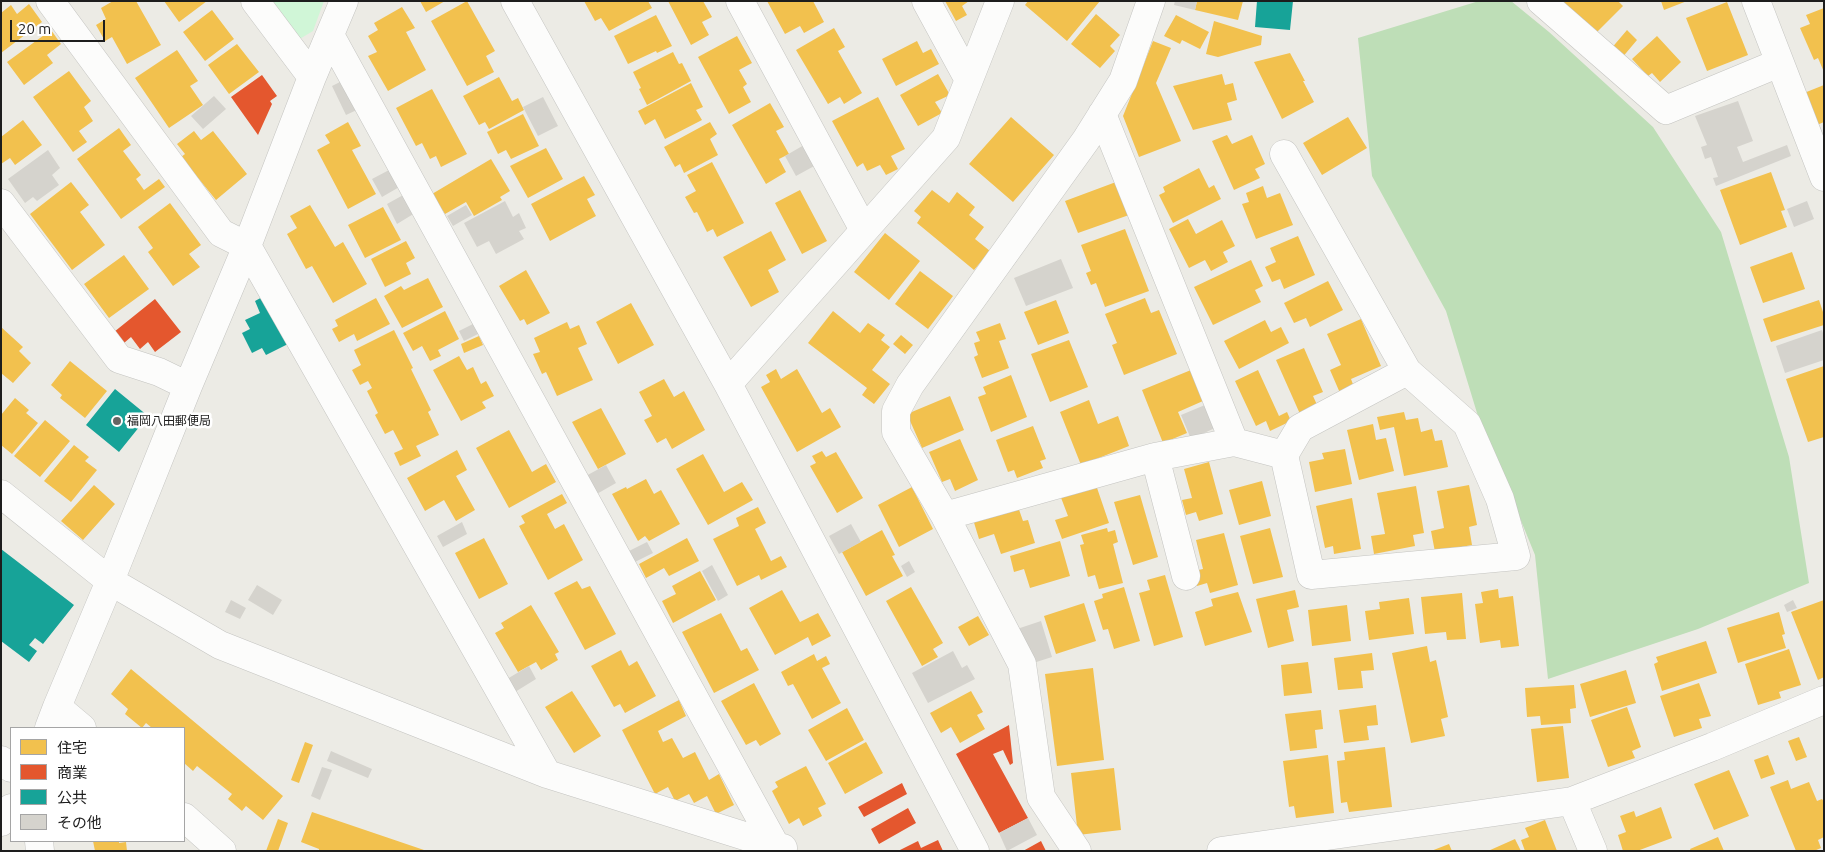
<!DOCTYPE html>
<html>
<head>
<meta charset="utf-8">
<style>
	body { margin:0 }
	#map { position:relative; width:1825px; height:852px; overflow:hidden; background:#ecebe5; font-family:Ubuntu,"Noto Sans JP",sans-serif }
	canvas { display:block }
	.frame { position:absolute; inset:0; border:2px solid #1d1d1d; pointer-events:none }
	.legend { position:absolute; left:10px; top:727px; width:175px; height:115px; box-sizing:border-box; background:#fff; border:1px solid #a5a5a5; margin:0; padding:6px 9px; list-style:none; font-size:15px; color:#1d1d1d }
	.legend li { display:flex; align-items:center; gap:10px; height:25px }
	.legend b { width:25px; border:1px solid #a5a5a5 }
	.scale { position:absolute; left:10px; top:20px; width:95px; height:22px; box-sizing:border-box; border:2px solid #1d1d1d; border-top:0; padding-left:6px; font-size:15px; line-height:18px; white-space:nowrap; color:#1d1d1d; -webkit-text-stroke:4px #fff; paint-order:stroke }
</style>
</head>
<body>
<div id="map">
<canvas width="1825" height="852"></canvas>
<div class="frame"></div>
<ul class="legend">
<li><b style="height:14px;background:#f2c14e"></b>住宅</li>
<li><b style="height:14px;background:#e4572e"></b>商業</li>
<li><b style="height:14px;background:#17a398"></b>公共</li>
<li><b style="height:14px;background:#d5d3cd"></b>その他</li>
</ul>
<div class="scale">20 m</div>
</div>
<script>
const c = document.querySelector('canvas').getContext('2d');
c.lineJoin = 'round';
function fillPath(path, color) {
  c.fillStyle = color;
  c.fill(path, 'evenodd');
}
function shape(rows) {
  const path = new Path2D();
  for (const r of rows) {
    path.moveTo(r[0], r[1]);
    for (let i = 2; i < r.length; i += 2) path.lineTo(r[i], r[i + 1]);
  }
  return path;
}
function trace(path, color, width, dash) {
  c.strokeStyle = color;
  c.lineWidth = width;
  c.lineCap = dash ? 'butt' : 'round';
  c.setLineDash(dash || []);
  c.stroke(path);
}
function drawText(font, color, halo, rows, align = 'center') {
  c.font = font + ' Ubuntu,"Noto Sans JP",sans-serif';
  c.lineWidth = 5;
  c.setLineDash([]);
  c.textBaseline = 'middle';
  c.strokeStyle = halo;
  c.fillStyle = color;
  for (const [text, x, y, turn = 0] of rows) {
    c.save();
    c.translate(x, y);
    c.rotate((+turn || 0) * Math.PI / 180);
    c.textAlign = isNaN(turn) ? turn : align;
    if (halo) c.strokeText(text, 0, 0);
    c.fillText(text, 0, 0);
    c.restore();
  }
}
const forest = shape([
	[1479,1,1511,1,1549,32,1653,127,1721,232,1789,457,1809,583,1698,629,1548,679,1535,555,1477,413,1446,311,1372,176,1358,38]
]);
const park = shape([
	[269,1,324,1,313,31,298,40]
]);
const homes = shape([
	[113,1,136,1,161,45,127,64,112,37,105,41,96,25,106,19,101,8],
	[164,1,207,1,179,22],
	[420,1,445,1,426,12],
	[467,1,495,51,486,56,494,72,467,86,431,21],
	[584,1,648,1,652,8,609,31,601,18,595,21],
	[668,1,703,1,712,17,702,22,709,35,691,45],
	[767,1,813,1,824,22,804,33,800,26,785,34],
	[945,1,969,1,962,6,967,15,956,21],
	[1028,1,1100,1,1067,41,1025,5],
	[1197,1,1243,1,1238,20,1195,10],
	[1558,1,1618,1,1623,6,1594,35],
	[1661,1,1687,1,1664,10],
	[1727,2,1748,55,1707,71,1686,18],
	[29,4,42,22,1,53,1,13,11,5,17,14],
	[402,7,415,28,406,32,426,70,388,91,368,56,377,52,368,36,378,30,374,23],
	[1824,8,1824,72,1818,58,1814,60,1800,28,1810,24,1806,15],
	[212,10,234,39,205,61,183,32],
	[1096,14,1120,35,1110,46,1115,51,1100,68,1071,44],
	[656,15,672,46,657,53,656,51,628,64,614,36],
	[1176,15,1209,32,1200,49,1182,40,1180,44,1164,36],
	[1214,21,1262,36,1261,45,1218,57,1206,54],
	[834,28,845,47,838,51,862,93,844,104,840,97,828,104,796,50],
	[51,30,61,44,47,55,53,63,24,85,7,62],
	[1627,30,1637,40,1621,59,1610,50],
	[737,36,752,63,739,70,747,84,743,87,751,102,729,114,698,57],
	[1657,36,1681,62,1660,82,1652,73,1648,76,1632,59],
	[917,41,923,53,931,49,939,64,896,86,882,59],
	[1153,41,1171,48,1156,83,1181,141,1139,157,1123,116],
	[237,44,259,72,229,94,208,65],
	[177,50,198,81,190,86,203,105,169,128,135,78],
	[673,52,679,64,682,63,691,81,647,105,639,89,641,88,633,72],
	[1290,53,1305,81,1303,81,1314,102,1282,119,1254,62],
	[69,71,91,101,84,107,93,121,79,131,87,142,73,152,33,97],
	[938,74,950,95,935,102,942,113,918,126,900,95],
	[1222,74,1225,85,1233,83,1237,100,1227,103,1232,120,1193,130,1173,86],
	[499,77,512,101,518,98,524,110,489,129,485,122,479,125,463,96],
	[691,83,703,107,696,110,702,120,665,139,655,119,645,125,638,111],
	[1824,85,1824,122,1817,125,1804,93],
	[432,89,467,154,441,167,436,156,430,159,422,143,416,146,396,108],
	[878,97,905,149,891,156,898,169,886,175,880,165,867,171,863,163,857,167,832,121],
	[770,103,784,127,776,131,789,154,779,159,786,172,766,184,732,125],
	[523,114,539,146,511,159,506,150,498,154,487,132],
	[1011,117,1054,155,1013,202,969,164],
	[1348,117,1367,148,1322,175,1303,143],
	[23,120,42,145,15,165,10,158,1,164,1,137],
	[348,122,361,146,352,150,376,194,348,209,317,150,330,143,325,135],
	[710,122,717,134,710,139,718,155,684,173,680,164,675,167,664,147],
	[119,128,131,145,123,151,141,175,136,179,144,190,159,179,165,187,121,219,77,159],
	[194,131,201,140,213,131,247,174,216,200,181,157,185,154,177,144],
	[1227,135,1232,144,1252,135,1265,164,1255,169,1260,178,1234,190,1212,141],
	[546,148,563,179,528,198,510,166],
	[491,159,510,191,500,197,502,200,474,216,466,202,445,214,432,194],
	[712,162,744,223,717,237,713,229,707,232,697,212,694,213,685,197,696,191,687,175],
	[1199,168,1209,188,1214,185,1221,199,1173,223,1159,195,1165,192,1163,187],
	[1771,172,1785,210,1781,211,1787,227,1740,245,1720,190],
	[584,176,595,195,587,199,596,216,550,241,531,204],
	[71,182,89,205,80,212,105,245,72,270,30,214],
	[1116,182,1129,215,1078,233,1065,201],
	[1263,186,1267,198,1280,193,1293,225,1256,239,1242,204,1249,202,1246,193],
	[800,190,827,241,802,254,775,203],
	[932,190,949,203,957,192,975,207,969,215,984,227,975,239,990,251,974,270,917,223,921,217,914,211],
	[170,203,201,245,189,254,200,267,173,286,148,252,153,248,138,227],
	[310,205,335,247,343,242,367,284,333,303,312,266,306,269,287,234,297,228,290,216],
	[383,207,401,240,365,258,348,225],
	[1188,219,1196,234,1222,220,1235,246,1223,252,1228,262,1211,271,1205,260,1189,268,1169,229],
	[1125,229,1149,291,1105,307,1096,283,1091,285,1086,273,1091,271,1081,245],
	[771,231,786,260,768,270,779,292,751,307,723,257],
	[885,233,920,261,889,300,854,272],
	[1298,236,1315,275,1284,289,1280,279,1272,282,1265,267,1276,262,1270,248],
	[406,241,415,258,406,263,411,274,385,287,371,259],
	[1792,252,1805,289,1763,303,1750,267],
	[124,255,149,289,109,318,84,284],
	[1251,260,1263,286,1255,290,1261,302,1213,325,1194,287],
	[526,270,550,313,527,325,524,319,520,321,499,286],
	[920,271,953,296,928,329,895,304],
	[428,278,443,307,402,328,384,296,401,286,404,290],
	[1328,281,1343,310,1310,327,1306,318,1294,323,1284,303],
	[376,298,390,324,357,341,354,334,339,342,332,329,338,326,335,320],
	[1145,298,1151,313,1159,310,1177,354,1124,375,1112,345,1117,343,1105,314],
	[1056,300,1069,333,1038,345,1024,312],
	[1819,300,1824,315,1824,325,1771,342,1763,319],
	[631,303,654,345,618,364,596,322],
	[445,311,459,339,438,350,441,356,430,361,422,346,413,351,403,333],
	[833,311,860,333,868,323,885,335,881,340,890,347,872,370,890,384,874,404,862,395,867,388,808,343],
	[1361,319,1381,366,1351,379,1354,387,1340,393,1330,370,1341,365,1327,334],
	[1265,320,1271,332,1281,327,1289,343,1239,369,1224,341],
	[567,322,570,329,579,325,587,344,578,348,593,380,557,396,546,372,542,374,533,354,540,352,534,338],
	[1000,323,1006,339,999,341,1009,368,982,378,974,357,978,355,974,343,980,341,976,332],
	[1,327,23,347,19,351,31,363,13,383,1,373],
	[394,330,413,368,411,369,431,410,428,412,439,435,416,446,421,456,400,466,394,453,403,449,393,430,385,434,375,415,378,413,367,391,372,388,368,381,360,385,352,370,361,365,354,350],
	[901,335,913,345,905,354,893,344],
	[479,336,483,345,464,353,461,344],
	[1069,340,1088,387,1050,402,1031,354],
	[1304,348,1323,392,1313,396,1318,407,1300,414,1276,360],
	[459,356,467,370,473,367,481,384,486,381,494,396,482,402,486,408,461,421,433,370],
	[70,361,107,391,85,418,60,398,62,395,51,385],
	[1824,366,1824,437,1808,442,1786,379],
	[776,369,781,379,797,369,822,413,830,408,841,427,797,452,761,387,770,382,766,375],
	[1191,370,1203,401,1178,412,1187,433,1163,443,1142,390],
	[1258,370,1279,416,1287,412,1291,421,1270,431,1266,421,1256,426,1235,381],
	[1011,375,1027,417,991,432,978,397,986,394,983,387],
	[664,379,674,397,684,391,705,430,672,449,666,438,657,443,644,420,652,416,639,392],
	[950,396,964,430,922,448,907,414],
	[15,398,29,410,26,413,38,423,12,454,1,445,1,415],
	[1089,400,1098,424,1118,416,1129,446,1081,465,1060,412],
	[601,408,626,454,598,469,572,422],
	[1404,412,1406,420,1418,418,1421,432,1432,429,1435,441,1442,440,1448,467,1404,476,1394,427,1380,430,1377,417],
	[45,420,70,441,40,477,14,456],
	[1373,424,1376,440,1386,438,1394,471,1359,480,1347,430],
	[1033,426,1046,459,1040,461,1043,468,1017,478,1014,470,1008,472,996,440],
	[509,430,532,472,546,464,556,482,509,508,476,448],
	[960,439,978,480,955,491,950,479,942,482,929,452],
	[74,445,89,457,85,461,97,470,71,502,44,481],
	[1345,449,1352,484,1315,492,1309,462,1324,459,1322,453],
	[457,450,467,470,456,476,475,510,456,521,444,500,425,511,407,478],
	[822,451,826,457,836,452,863,498,837,513,810,466,816,463,812,456],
	[703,454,724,492,742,482,753,500,708,525,676,469],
	[1209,462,1223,514,1199,521,1196,512,1186,515,1182,500,1192,498,1184,469],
	[646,479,654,494,661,490,680,524,649,541,645,536,638,541,612,494,626,487,627,489],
	[1262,481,1271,516,1239,525,1229,490],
	[1095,482,1109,523,1062,539,1055,520,1068,516,1060,495],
	[94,485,115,504,83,540,61,521],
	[1469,485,1477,525,1469,527,1472,545,1435,552,1431,531,1444,528,1437,491],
	[1416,486,1424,533,1413,535,1415,546,1374,554,1371,536,1385,534,1377,493],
	[912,487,933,529,899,547,878,505],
	[562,494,567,503,547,514,555,529,564,524,583,560,548,580,519,526,525,523,521,516],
	[1140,495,1158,557,1133,565,1114,502],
	[1352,498,1361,549,1334,554,1333,546,1325,548,1316,506],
	[1016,501,1023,521,1028,520,1035,543,1001,554,994,534,979,539,972,516],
	[758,507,766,523,755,529,771,561,781,556,787,567,761,580,759,575,737,586,713,539,739,526,736,518],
	[1107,528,1108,532,1115,530,1118,542,1113,544,1123,583,1099,589,1095,575,1088,577,1080,545,1084,544,1081,535],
	[1270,528,1283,577,1253,584,1240,536],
	[882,530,895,555,892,556,903,576,866,596,842,552],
	[1224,533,1238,585,1210,593,1207,583,1197,586,1194,571,1203,569,1196,540],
	[484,538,508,584,479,599,455,553],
	[687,538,699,561,669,576,664,568,646,578,639,564],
	[1060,541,1070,576,1030,588,1024,569,1014,572,1010,556],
	[700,571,716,600,673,623,662,601,676,594,672,586],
	[1165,575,1183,637,1154,646,1139,593,1150,590,1147,580],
	[577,581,582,589,590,586,616,634,585,650,554,593],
	[911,587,943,643,933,649,938,657,922,666,886,601],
	[1124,587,1140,641,1114,649,1108,629,1103,630,1094,601,1103,598,1102,594],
	[1498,589,1499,598,1513,596,1519,646,1501,648,1500,640,1480,643,1475,604,1483,603,1481,592],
	[782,590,800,622,818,613,831,636,812,646,808,637,775,655,749,608],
	[1295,590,1299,607,1287,610,1294,641,1268,648,1256,599],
	[1238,592,1252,632,1205,646,1195,612,1213,606,1211,599],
	[1462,593,1466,639,1447,640,1446,632,1425,634,1421,597],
	[1409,598,1414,634,1369,640,1365,611,1380,609,1379,602],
	[1824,600,1824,677,1818,680,1791,612],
	[1084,603,1096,641,1056,654,1044,616],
	[531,605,559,652,555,654,558,660,541,670,536,662,518,672,495,633,504,628,501,623],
	[1347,605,1351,641,1312,646,1308,610],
	[1779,612,1785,634,1782,635,1786,648,1738,663,1727,628],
	[721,613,741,651,747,648,759,670,714,693,682,632],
	[978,616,989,635,969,646,958,627],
	[1706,641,1717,673,1662,691,1654,664,1658,662,1656,657],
	[1427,646,1430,662,1436,660,1448,717,1441,719,1445,736,1411,743,1392,653],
	[1789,649,1801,685,1779,692,1781,698,1758,705,1745,664],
	[621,650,629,666,637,661,656,696,625,713,620,704,614,707,591,666],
	[1372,653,1374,670,1361,671,1363,688,1338,690,1334,658],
	[814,654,817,661,826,656,830,664,822,668,841,703,812,719,793,684,788,686,781,672],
	[1308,662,1312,693,1284,696,1281,665],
	[1093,668,1104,760,1057,766,1045,674],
	[131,669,283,796,263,820,246,806,242,811,228,799,232,794,197,766,193,771,184,763,184,728,152,728,146,723,142,728,125,714,128,709,111,694],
	[1626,670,1636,703,1590,717,1580,684],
	[754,683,781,734,760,746,756,740,746,745,721,701],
	[1699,683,1711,716,1699,719,1702,728,1674,737,1660,696],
	[1574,685,1576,708,1570,709,1571,723,1541,725,1540,716,1527,717,1525,688],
	[572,691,601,736,574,753,545,707],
	[971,691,983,712,977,715,985,729,960,743,951,727,941,733,930,713],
	[679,700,686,716,658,731,663,742,672,738,683,758,695,752,709,780,719,774,734,805,716,814,707,796,694,803,689,794,675,801,668,787,655,794,622,730],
	[1376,705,1378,725,1367,726,1369,740,1344,743,1339,710],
	[1627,707,1641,747,1632,751,1635,758,1608,767,1591,720],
	[847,708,864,740,826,761,808,730],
	[1321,710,1323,729,1315,730,1317,748,1290,751,1285,714],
	[1563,726,1569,778,1537,782,1531,729],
	[1799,737,1807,757,1796,761,1788,741],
	[305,742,313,745,299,783,291,780],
	[866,742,883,773,845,794,828,763],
	[1385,747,1392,807,1349,812,1347,802,1341,803,1337,761,1345,760,1344,752],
	[1328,755,1334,813,1296,818,1294,806,1289,807,1283,761],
	[1768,755,1775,774,1761,779,1754,760],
	[806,766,826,804,818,808,822,816,803,826,799,818,789,824,772,791,778,787,775,782],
	[1114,768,1121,830,1078,835,1071,773],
	[1729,770,1749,816,1714,830,1694,784],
	[1788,780,1791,789,1809,782,1817,801,1822,799,1824,802,1824,837,1818,840,1821,848,1814,851,1796,851,1770,787],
	[1661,807,1672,838,1637,851,1623,851,1618,835,1626,832,1620,816,1634,811,1636,817],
	[312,812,424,850,424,851,319,851,319,849,301,842],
	[278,819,288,823,278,851,266,851],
	[1545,820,1557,851,1525,851,1521,840,1529,837,1525,828],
	[1718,837,1724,851,1691,851,1690,849],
	[1515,839,1521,851,1488,851],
	[93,841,119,841,119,843,126,842,127,851,95,851],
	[1449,844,1452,851,1431,851]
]);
const shops = shape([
	[262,75,277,96,270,101,272,104,258,135,231,97],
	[155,299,181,332,155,352,148,342,140,349,131,337,124,343,114,332],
	[1009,725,1013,763,1010,765,1003,750,993,754,1028,818,999,833,956,754],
	[902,783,907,794,864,817,858,807],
	[908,808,916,823,879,844,871,829],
	[938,840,943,851,898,851,918,841,921,848],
	[1041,841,1046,851,1023,851]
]);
const public = shape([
	[1257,1,1293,1,1290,30,1255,27],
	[266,295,290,343,266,355,262,348,252,353,242,333,250,329,245,320,260,313,255,301],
	[115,389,148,416,119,452,86,425],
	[1,549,74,605,43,644,35,638,29,645,37,651,29,662,1,641]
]);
const building = shape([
	[1175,1,1197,1,1195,10,1174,5],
	[346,79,361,108,346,115,332,86],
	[214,96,226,109,203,129,191,116],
	[543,97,558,126,538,136,523,107],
	[1738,101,1753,141,1737,147,1743,162,1787,145,1791,156,1716,186,1713,178,1718,177,1711,157,1705,159,1701,147,1707,145,1695,116],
	[804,145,816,165,796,176,785,156],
	[48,150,60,168,52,175,59,185,37,201,33,197,25,203,8,179],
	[391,169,401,186,382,197,372,179],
	[405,194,415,213,397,224,387,204],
	[505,201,513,217,519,213,526,228,519,231,524,239,496,254,489,241,477,247,464,223],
	[1807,201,1814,219,1794,227,1787,209],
	[466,205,472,215,453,226,447,216],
	[1061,259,1073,288,1026,306,1014,278],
	[475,323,480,333,464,341,459,331],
	[1822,330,1824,336,1824,360,1785,373,1776,346],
	[1205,405,1215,428,1191,439,1181,415],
	[606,465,616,483,595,495,584,477],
	[462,522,467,534,443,547,437,536],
	[851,524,861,542,839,554,829,536],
	[647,542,653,553,631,564,625,553],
	[909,561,915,572,907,577,901,566],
	[712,565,728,595,718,601,702,571],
	[257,585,282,600,273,615,248,600],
	[231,600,246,608,240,619,225,612],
	[1793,600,1797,608,1787,612,1784,605],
	[1041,621,1052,657,1027,665,1017,629],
	[953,651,962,668,967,665,975,679,928,703,912,673],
	[529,666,536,679,515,692,507,679],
	[331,751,372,769,368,778,327,761],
	[322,767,332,770,320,800,311,796],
	[1028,818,1037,835,1007,851,999,833]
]);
const minor = shape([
	[50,1,221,233,247,246,547,774],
	[255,1,312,77],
	[515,1,728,384,975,851],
	[740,1,864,230],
	[926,1,969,80],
	[1541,1,1666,110,1779,63],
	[1756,1,1824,177],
	[330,35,775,845],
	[1102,114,1234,442],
	[1284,154,1407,371],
	[1,203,119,359,159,372,188,386],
	[1407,371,1467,424,1500,499,1516,556,1311,575,1284,455,1300,428,1407,371],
	[728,384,946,138,1000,1],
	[1155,457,1186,576],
	[1,494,110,581,220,645,547,774,783,848],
	[945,516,1155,457,1234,442,1284,455],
	[57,707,82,728],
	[49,728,57,707,110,581,188,386,247,246,312,77,344,1],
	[1,760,11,768],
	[1572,801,1593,851],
	[184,817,222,851],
	[1,822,11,808],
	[39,841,40,851],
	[1077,851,1041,797,1022,664,945,516,896,432,896,411,910,385,1086,140,1123,81,1151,1],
	[1221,851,1572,801,1712,747,1824,700]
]);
const markers = [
	[117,421,5,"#656563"]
];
const poiNames = [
	["福岡八田郵便局",127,421]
];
fillPath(forest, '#bedeb7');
fillPath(park, '#d0f6d7');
fillPath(homes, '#f2c14e');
fillPath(shops, '#e4572e');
fillPath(public, '#17a398');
fillPath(building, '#d5d3cd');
trace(minor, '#c4c4c1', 29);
trace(minor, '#fcfcfb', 28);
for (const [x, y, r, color] of markers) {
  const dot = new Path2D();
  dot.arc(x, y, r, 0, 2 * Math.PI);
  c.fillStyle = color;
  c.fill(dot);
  trace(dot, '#fff', 2);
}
drawText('12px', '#1d1d1d', '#fff', poiNames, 'left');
</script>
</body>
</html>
